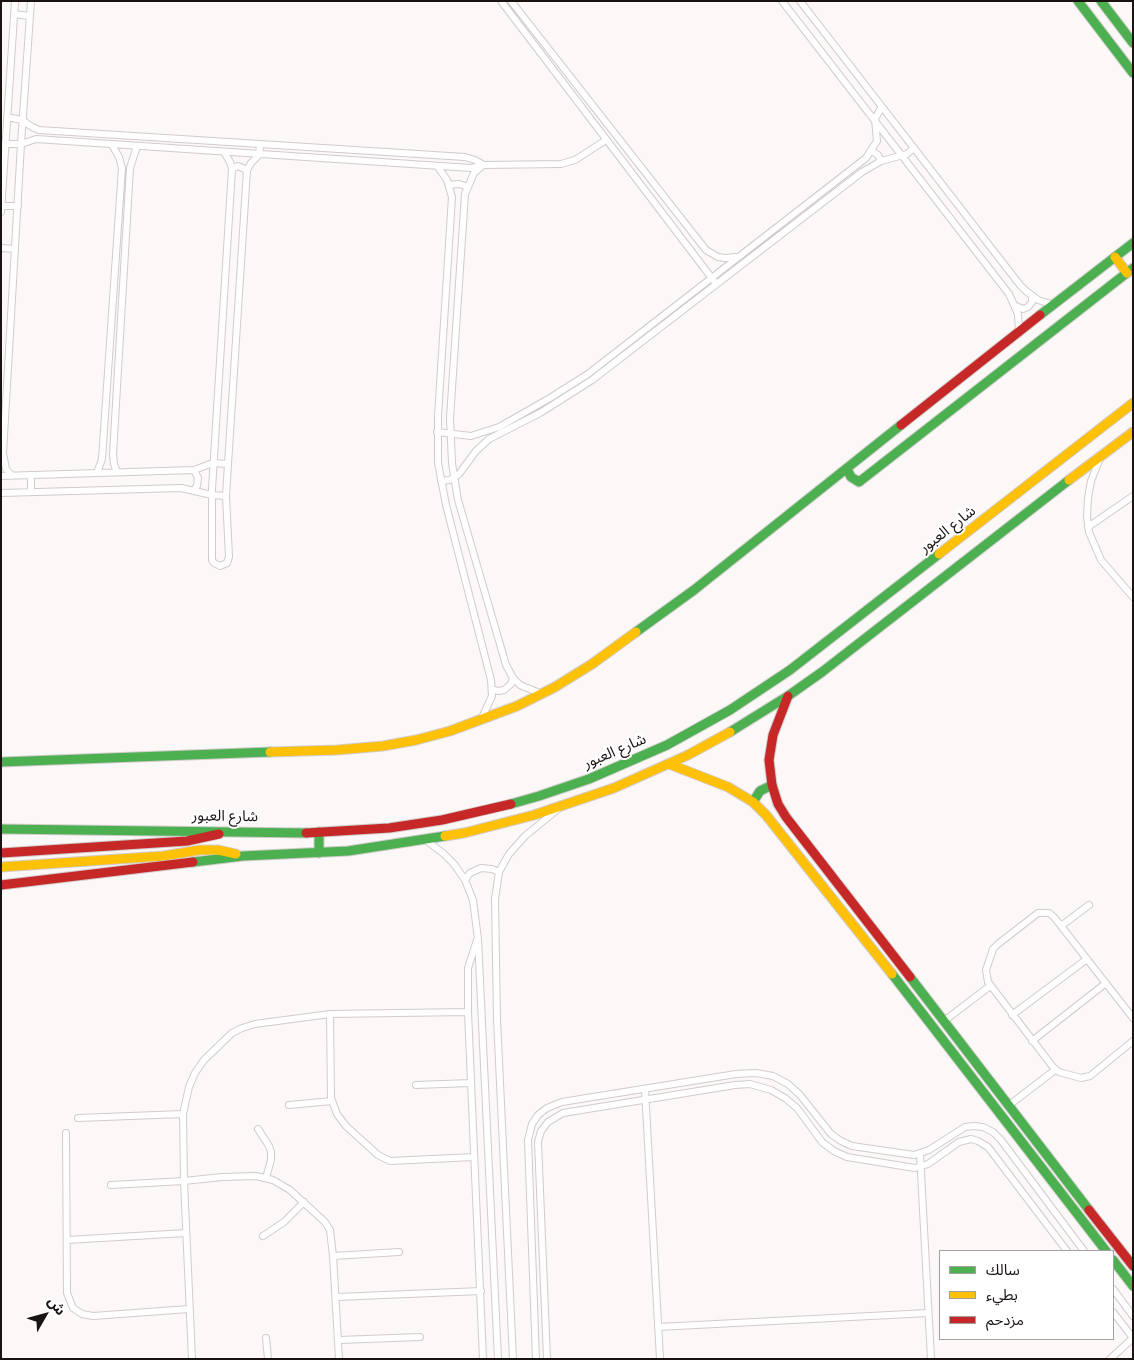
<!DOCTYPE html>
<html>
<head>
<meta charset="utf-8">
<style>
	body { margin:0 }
	#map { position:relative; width:1134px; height:1360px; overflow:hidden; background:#fcf8f8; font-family:Poppins,"Noto Sans Arabic",sans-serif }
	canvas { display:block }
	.frame { position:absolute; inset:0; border:2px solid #191312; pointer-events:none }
	.legend { position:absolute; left:939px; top:1250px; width:175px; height:90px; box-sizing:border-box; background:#fff; border:1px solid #a3a1a0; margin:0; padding:6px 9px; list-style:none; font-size:15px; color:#191312 }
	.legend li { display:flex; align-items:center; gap:10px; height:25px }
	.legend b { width:25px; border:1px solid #a3a1a0 }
	.north { position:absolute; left:20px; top:1290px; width:50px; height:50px; -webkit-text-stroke:4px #fff; paint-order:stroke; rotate:52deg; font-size:14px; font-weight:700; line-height:20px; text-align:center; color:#191312 }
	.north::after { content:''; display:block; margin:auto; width:18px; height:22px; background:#191312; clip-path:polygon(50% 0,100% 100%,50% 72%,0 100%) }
</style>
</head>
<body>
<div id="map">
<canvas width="1134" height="1360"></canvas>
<div class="frame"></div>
<ul class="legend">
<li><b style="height:6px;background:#4caf50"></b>سالك</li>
<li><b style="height:6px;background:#ffc107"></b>بطيء</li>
<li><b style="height:6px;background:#c62828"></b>مزدحم</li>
</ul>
<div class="north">ش</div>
</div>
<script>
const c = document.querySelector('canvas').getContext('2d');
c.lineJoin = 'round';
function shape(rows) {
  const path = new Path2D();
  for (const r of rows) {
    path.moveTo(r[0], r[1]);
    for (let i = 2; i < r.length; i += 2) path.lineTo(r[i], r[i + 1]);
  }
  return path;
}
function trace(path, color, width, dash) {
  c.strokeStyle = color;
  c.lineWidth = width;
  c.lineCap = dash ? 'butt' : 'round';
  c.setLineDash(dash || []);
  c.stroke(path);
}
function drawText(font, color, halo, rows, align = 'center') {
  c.font = font + ' Poppins,"Noto Sans Arabic",sans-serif';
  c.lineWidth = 4;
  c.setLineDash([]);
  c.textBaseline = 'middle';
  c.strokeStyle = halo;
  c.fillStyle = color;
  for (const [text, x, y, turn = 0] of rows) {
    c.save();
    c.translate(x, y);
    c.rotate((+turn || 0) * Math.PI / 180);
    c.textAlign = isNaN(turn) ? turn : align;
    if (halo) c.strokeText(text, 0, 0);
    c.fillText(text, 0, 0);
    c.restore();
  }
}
const street = shape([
	[501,1,714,281],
	[511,1,706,250,718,257,725,258,737,257],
	[782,1,1009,294,1018,314,1019,331],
	[800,1,1020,285,1026,291,1038,300,1054,305],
	[14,14,30,16],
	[7,117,22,120,32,127,39,130,465,157,475,160,484,165],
	[5,144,21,144,36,139,471,168,484,165,561,164,575,160,606,140],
	[872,151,878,155,881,161],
	[224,152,230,162,232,169,212,489,212,560,214,563,220,566,227,563,229,557,226,496,228,464,247,170,251,163,259,155,260,145],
	[438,167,447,180,452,197,438,416,438,463,446,505,491,680,492,696,481,720],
	[481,167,474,173,465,194,450,418,452,463,458,500,506,665,513,678,520,685,542,694],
	[232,169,238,166,247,170],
	[449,185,459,184,468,187],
	[2,206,18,206],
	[1,212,15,1],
	[1,248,15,249],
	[1016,306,1023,309,1028,307,1032,302,1032,296],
	[437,432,471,436,499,427,550,398,588,374,866,158,877,141,875,119,881,108],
	[1100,458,1091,481,1088,498,1087,516,1089,532,1101,560,1133,597],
	[194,470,198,478,197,486,194,490],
	[117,472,114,464,113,454,130,168,137,146],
	[97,473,102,459,122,168,119,157,112,145],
	[31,475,31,492],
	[1,476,194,470,213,463,228,464],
	[12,476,6,469,3,453,21,144,31,1],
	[441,481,450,480,459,474,476,451,489,439,540,413,592,380,862,172,881,161,907,154,914,148],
	[1,493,181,488,212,495,226,496],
	[1088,527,1133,496],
	[492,689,498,691,504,690,511,684,513,678],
	[424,839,443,853,454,864,465,880,473,900,478,939,498,1359],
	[465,880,470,873,481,868,492,869,499,872],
	[1061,926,1089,905],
	[477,940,468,968,468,1012,483,1359],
	[330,1014,331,1098,337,1114,346,1126,378,1155,390,1161,474,1157],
	[1012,1015,1087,959],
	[1133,1018,1054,917,1049,913,1038,913,998,944,993,949,986,970,988,982,1053,1067,1059,1072,1081,1078,1090,1076,1133,1041],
	[944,1021,990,986],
	[1032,1041,1106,983],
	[416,1085,471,1083],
	[645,1089,660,1359],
	[289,1105,332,1101],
	[1008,1106,1055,1070],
	[78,1118,183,1114],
	[258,1129,269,1146,271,1152,271,1160,266,1178],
	[66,1133,67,1293,73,1308,82,1314,93,1316,189,1309],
	[920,1154,931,1359],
	[111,1185,184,1181,222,1177,256,1176,273,1180,290,1190,325,1222,330,1230,333,1256,339,1359],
	[263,1236,284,1222,304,1202],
	[67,1240,186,1233],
	[333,1256,399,1252],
	[1113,1289,1133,1316],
	[336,1297,481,1291],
	[1113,1312,1133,1338],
	[658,1327,928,1313],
	[266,1338,268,1359],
	[339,1340,420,1337],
	[192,1359,184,1181,183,1114,189,1087,195,1073,204,1060,232,1033,242,1028,255,1024,330,1014,468,1012],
	[513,1359,497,1019,495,899,499,872,509,854,525,836,557,810],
	[536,1359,528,1140,532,1124,538,1115,547,1108,562,1102,736,1074,756,1073,773,1076,788,1084,800,1095,831,1134,841,1141,852,1146,914,1155,929,1150,965,1127,974,1126,983,1127,993,1132,1001,1140,1084,1251],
	[547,1359,538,1142,541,1131,548,1122,563,1113,735,1085,750,1084,771,1090,785,1098,797,1108,822,1142,834,1151,847,1157,915,1168,928,1164,959,1142,971,1139,978,1141,988,1147,1067,1251],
	[1110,1359,1133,1338]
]);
const fast = shape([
	[1078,1,1133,73],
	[1101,1,1133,43],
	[1040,315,1133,243],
	[847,469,851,477,859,482,1133,268],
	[636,632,694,590,901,425],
	[730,732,788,696,822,672,1069,480],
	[1,762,270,752],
	[753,802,760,791,772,785],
	[511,804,539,796,589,779,667,745,730,710,790,670,939,554],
	[1,829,306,833],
	[319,832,319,853],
	[193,862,243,856,348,851,445,836],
	[892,974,1106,1251],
	[910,977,1089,1210],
	[1113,1260,1133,1286]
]);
const slow = shape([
	[1115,257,1127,273],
	[1069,480,1133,432],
	[939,554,1133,403],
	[270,752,337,750,383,746,416,740,450,731,517,706,555,687,592,664,636,632],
	[669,764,728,787,753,802,766,815,892,974],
	[445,836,464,833,534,815,614,788,688,755,730,732],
	[1,867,163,856,200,850,218,850,236,854]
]);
const jam = shape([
	[901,425,1040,315],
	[788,696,773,735,769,760,772,785,778,804,786,817,910,977],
	[306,833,389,828,442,820,511,804],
	[1,853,187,841,219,834],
	[1,885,193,862],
	[1089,1210,1133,1266]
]);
const streetNames = [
	["شارع العبور",948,530,-38],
	["شارع العبور",615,752,-23],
	["شارع العبور",225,817,1]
];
trace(street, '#d1cccb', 8);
trace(fast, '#d1cccb', 11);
trace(slow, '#d1cccb', 11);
trace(jam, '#d1cccb', 11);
trace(street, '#fffefe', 6);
trace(fast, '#4caf50', 9);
trace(slow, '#ffc107', 9);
trace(jam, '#c62828', 9);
drawText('15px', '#191312', '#fff', streetNames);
</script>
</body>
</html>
